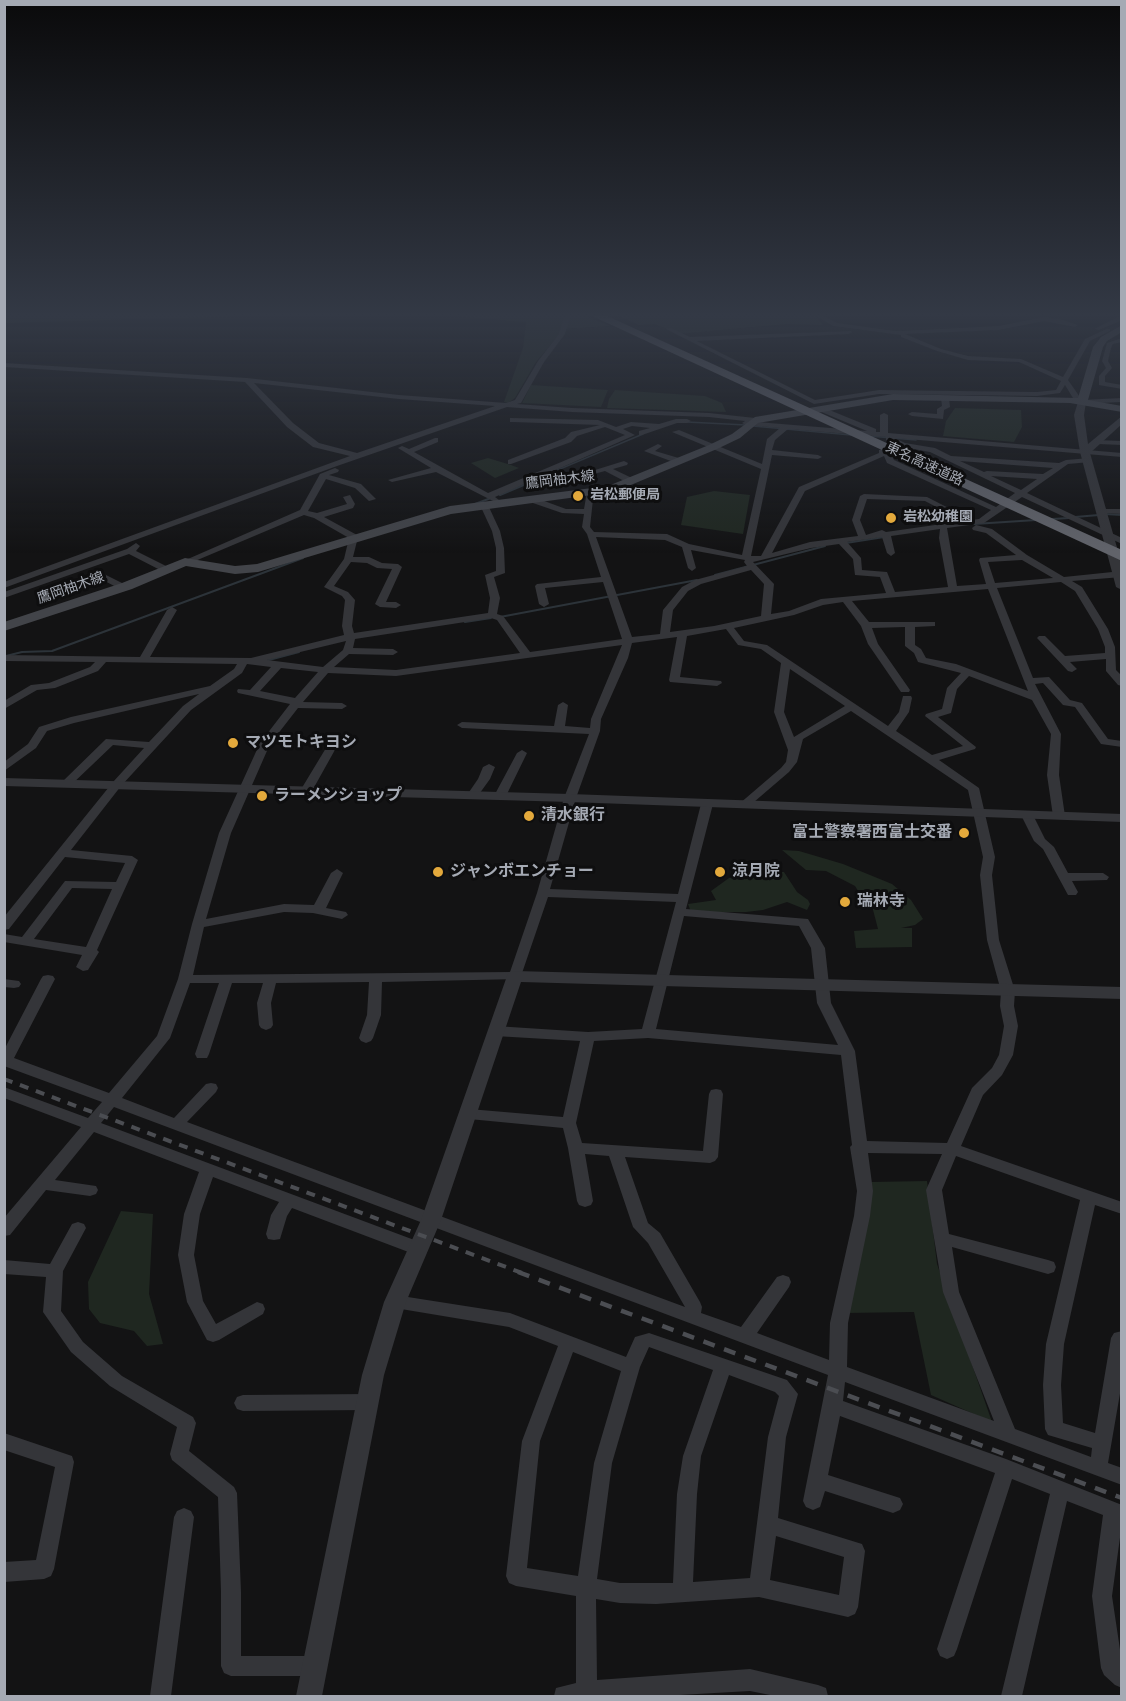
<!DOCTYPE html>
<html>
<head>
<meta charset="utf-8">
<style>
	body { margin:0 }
	#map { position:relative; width:1126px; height:1701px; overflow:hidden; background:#131314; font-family:"Source Sans 3",sans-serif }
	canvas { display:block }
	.frame { position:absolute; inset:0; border:6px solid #a5aab4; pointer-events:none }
</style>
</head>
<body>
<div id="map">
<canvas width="1126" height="1701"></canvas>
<div class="frame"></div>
</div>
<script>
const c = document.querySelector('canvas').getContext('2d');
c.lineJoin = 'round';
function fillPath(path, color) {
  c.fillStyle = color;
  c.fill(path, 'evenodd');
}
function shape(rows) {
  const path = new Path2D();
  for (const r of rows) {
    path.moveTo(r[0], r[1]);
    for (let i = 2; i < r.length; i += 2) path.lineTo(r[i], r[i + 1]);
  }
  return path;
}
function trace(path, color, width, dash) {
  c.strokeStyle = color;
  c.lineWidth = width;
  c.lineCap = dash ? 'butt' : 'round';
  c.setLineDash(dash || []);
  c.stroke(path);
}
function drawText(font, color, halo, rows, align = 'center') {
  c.font = font + ' "Source Sans 3","Noto Sans JP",sans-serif';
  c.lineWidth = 6;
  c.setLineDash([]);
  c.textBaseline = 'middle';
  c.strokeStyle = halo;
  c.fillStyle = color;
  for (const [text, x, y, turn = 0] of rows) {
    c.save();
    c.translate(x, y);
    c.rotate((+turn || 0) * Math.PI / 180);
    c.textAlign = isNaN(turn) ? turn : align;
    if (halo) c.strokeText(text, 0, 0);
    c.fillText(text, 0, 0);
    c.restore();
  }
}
const green = shape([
	[4,315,279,315,5,323],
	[443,315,583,315,610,326,564,329,536,362,515,398,508,403,504,402,523,348,526,322],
	[617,315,815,315,823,325,786,324,678,334,655,324,639,325],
	[531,385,608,390,601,407,522,403],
	[615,390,705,396,722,403,726,412,607,408,609,399],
	[955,408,1021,410,1022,427,1014,442,943,436,946,421],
	[488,458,511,465,519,468,495,478,471,463],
	[714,491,750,495,743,534,681,525,687,497],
	[782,850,799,851,843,864,892,884,911,900,923,919,915,925,901,928,912,928,912,947,856,948,854,931,878,929,872,906,865,902,855,886,826,871,806,870],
	[767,872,784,872,797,892,808,900,810,904,807,910,787,902,763,910,746,912,691,912,688,904,716,900,711,891,729,878,746,873,757,875],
	[927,1181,937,1264,992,1422,931,1395,914,1312,845,1313,871,1182],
	[121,1211,153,1214,149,1294,163,1344,147,1346,134,1331,100,1323,89,1309,88,1282]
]);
const streamFar1 = shape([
	[687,422,746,425],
	[753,426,851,435],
	[869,436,916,440],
	[548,474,643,434]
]);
const stream = shape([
	[500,495,552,473],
	[475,504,491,498],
	[1105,514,1122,515],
	[1075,517,1099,515],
	[1052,519,1069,518],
	[974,524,1036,520],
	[846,543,884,537],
	[715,575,825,546],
	[500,617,697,580],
	[465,622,491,618],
	[6,656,22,652,52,651,303,558],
	[265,661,299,652]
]);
const minor = shape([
	[565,315,571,315,565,334,544,362,521,403,517,404,572,408,709,413,755,418,759,420,757,422,867,431,819,411,819,407,822,407,876,429,876,432,880,432,880,415,884,413,888,415,888,433,1122,453,1122,457,895,438,905,443,935,448,951,456,1059,463,1066,460,1090,458,1090,462,1068,464,1027,493,1122,538,1122,544,1022,497,984,523,947,528,957,586,986,584,979,560,980,558,1016,555,986,533,973,530,972,528,976,525,992,529,1027,555,1064,577,1122,571,1122,577,1072,581,1082,587,1108,629,1115,647,1116,670,1122,676,1122,686,1118,685,1106,671,1106,659,1070,662,1077,669,1072,672,1068,671,1037,638,1039,636,1045,636,1065,656,1105,653,1105,647,1098,629,1075,591,1061,582,997,588,1033,678,1049,677,1070,700,1082,703,1108,739,1122,741,1122,747,1101,744,1075,707,1063,705,1043,683,1035,684,1061,734,1059,775,1065,816,1063,818,1055,818,1053,816,1047,775,1051,734,1032,700,969,676,957,689,951,713,938,717,976,747,975,749,939,760,979,788,995,857,992,875,999,940,1015,991,1014,1006,1018,1026,1013,1055,1002,1075,983,1095,961,1146,1122,1202,1122,1214,1095,1205,1064,1344,1061,1385,1063,1423,1095,1433,1111,1338,1114,1333,1122,1331,1122,1382,1108,1463,1122,1468,1122,1485,845,1382,843,1401,1006,1459,1122,1505,1122,1523,1112,1596,1122,1663,1122,1688,1115,1685,1104,1675,1101,1668,1092,1596,1103,1515,1067,1501,1022,1696,1001,1696,1050,1494,1012,1479,957,1649,954,1656,947,1659,940,1656,937,1649,995,1473,840,1416,828,1475,900,1498,903,1504,900,1510,893,1513,825,1491,820,1507,813,1510,806,1507,803,1501,828,1375,114,1107,101,1123,425,1244,427,1249,425,1254,419,1256,292,1208,287,1216,280,1239,274,1240,268,1239,266,1234,271,1215,279,1202,213,1177,200,1214,194,1255,203,1301,216,1324,257,1302,263,1304,265,1309,263,1314,219,1340,213,1342,207,1340,187,1302,178,1255,184,1214,199,1172,94,1132,55,1180,96,1186,98,1190,96,1194,90,1196,46,1190,10,1235,4,1236,4,1218,81,1127,4,1098,4,1087,88,1118,102,1102,4,1066,4,1050,41,979,43,976,48,975,53,976,55,979,14,1058,109,1093,157,1036,178,979,192,924,219,833,260,743,290,704,238,693,237,691,238,689,250,690,271,667,247,664,242,673,191,710,121,786,71,850,132,856,138,860,97,950,99,952,88,970,83,971,76,967,82,955,4,942,4,934,22,937,65,881,116,882,125,863,65,857,9,929,4,930,4,917,113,782,144,748,113,745,70,786,62,786,60,784,62,782,106,739,149,742,183,706,199,694,74,723,47,731,36,748,4,771,4,762,28,744,39,727,71,717,210,686,234,669,237,664,106,662,98,671,55,688,37,690,4,709,4,701,31,685,49,683,90,667,95,662,4,661,4,655,140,657,167,610,172,607,177,610,150,657,251,658,344,635,342,626,345,600,342,596,324,587,344,559,349,538,314,518,304,515,188,564,182,564,181,562,300,510,320,474,335,468,339,470,338,472,329,475,361,484,376,499,369,501,355,488,326,479,308,511,317,513,347,504,343,497,350,495,355,504,353,508,324,517,357,535,358,537,353,557,369,557,382,563,398,564,402,567,386,602,396,602,401,605,396,608,380,607,375,604,392,569,377,568,367,563,351,562,334,586,348,592,355,600,352,626,354,633,488,613,490,598,485,575,496,571,496,548,492,531,480,505,484,503,488,505,500,531,504,548,505,573,494,577,500,598,497,614,503,616,530,652,622,639,603,582,545,588,549,604,544,607,539,604,535,586,537,584,601,577,587,534,582,527,584,514,562,513,530,502,530,498,536,498,566,509,584,509,587,492,594,490,590,527,594,532,667,534,689,544,742,555,761,469,672,432,679,430,762,464,767,439,780,428,746,425,742,423,745,421,709,417,572,412,507,407,337,466,4,588,4,582,350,456,313,447,287,427,245,382,4,367,4,363,247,378,399,395,506,403,515,400,538,361,559,334,565,315],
	[254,383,399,399,495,406,357,453,319,443,293,423,254,383],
	[788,429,886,437,886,440,897,445,879,450,879,453,799,487,761,556,751,556,772,455,818,459,822,457,818,455,772,450,775,440,788,429],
	[903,447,930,452,1015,493,996,507,894,460,890,453,903,447],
	[884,456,887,463,991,510,979,519,972,520,927,497,864,494,860,496,852,520,858,536,810,542,772,553,805,491,884,456],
	[960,461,1053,468,1043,474,987,471,984,472,960,461],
	[991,476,1037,479,1021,490,991,476],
	[867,499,925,501,963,521,886,532,882,530,866,535,860,520,867,499],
	[940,529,939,538,948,587,895,592,887,572,862,570,861,558,847,542,882,537,887,553,891,556,895,553,891,536,940,529],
	[596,537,665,540,682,547,688,568,692,571,696,568,691,550,745,560,744,562,747,566,695,580,682,587,663,610,660,634,632,637,596,537],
	[839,544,853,559,855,575,880,577,886,593,821,599,789,611,771,614,774,584,753,562,811,548,839,544],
	[1022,560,1053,578,995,583,988,562,1022,560],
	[751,570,764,584,761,616,714,626,670,632,673,610,688,591,701,584,751,570],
	[988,589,1028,691,956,664,926,658,921,649,915,645,915,627,935,626,935,622,869,622,852,601,988,589],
	[843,602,861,626,868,644,901,692,909,692,910,690,878,644,872,628,905,627,905,646,914,653,918,662,961,673,947,688,942,709,926,714,925,716,963,746,932,755,896,731,909,712,912,698,911,696,903,696,899,712,888,726,767,645,744,641,734,628,794,615,823,605,843,602],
	[491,618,497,620,520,653,396,670,334,667,349,654,393,655,398,652,393,649,353,648,355,639,491,618],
	[726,629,738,645,761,649,781,663,774,712,788,750,786,762,781,768,739,804,737,806,739,808,747,808,789,772,797,762,803,739,851,711,968,790,983,857,980,875,987,940,1001,991,1000,1006,1004,1026,999,1055,992,1068,972,1088,947,1143,867,1141,855,1051,831,1003,825,948,808,919,686,909,713,804,711,802,707,801,701,804,678,894,550,889,576,798,600,731,601,719,628,658,632,643,677,637,669,680,670,682,717,686,722,683,721,681,680,677,687,636,726,629],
	[346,641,343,650,323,667,267,660,346,641],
	[622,645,591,719,590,728,565,726,568,705,563,702,558,705,554,726,462,722,457,725,462,728,589,734,564,798,537,893,510,972,193,975,204,927,284,912,313,913,342,919,348,915,346,912,326,908,343,873,337,869,331,873,314,905,284,904,206,919,231,833,270,744,298,708,342,709,347,706,342,703,303,702,328,673,396,676,622,645],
	[281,668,318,672,295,698,260,691,281,668],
	[790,669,845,706,794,737,784,712,790,669],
	[72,888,112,889,86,947,34,939,72,888],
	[548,897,676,902,642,1029,588,1032,495,1026,490,1028,488,1031,490,1034,495,1036,580,1041,563,1117,469,1109,464,1110,462,1114,464,1118,469,1119,563,1128,568,1148,577,1201,579,1205,585,1207,591,1205,593,1201,585,1154,609,1156,633,1227,648,1243,685,1307,187,1122,216,1092,218,1088,216,1084,211,1083,206,1084,174,1118,122,1098,170,1038,190,983,219,983,195,1054,197,1058,207,1058,209,1054,232,983,263,983,257,1003,259,1025,261,1028,266,1030,271,1028,273,1025,271,1003,276,983,369,982,367,1015,359,1038,361,1041,366,1043,371,1041,373,1038,381,1015,382,982,520,979,548,897],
	[684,916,799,926,811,948,817,1003,838,1045,656,1029,684,916],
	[648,1038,841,1055,852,1145,850,1147,857,1191,854,1216,830,1323,829,1360,757,1333,789,1287,791,1282,789,1277,783,1275,777,1277,741,1327,701,1313,702,1307,700,1302,660,1233,648,1223,625,1157,710,1163,715,1161,718,1157,723,1094,721,1090,716,1089,711,1090,709,1094,703,1151,582,1143,576,1123,594,1041,648,1038],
	[868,1153,942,1154,926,1190,943,1292,994,1421,847,1367,848,1323,870,1216,873,1191,868,1153],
	[956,1156,1080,1200,1046,1344,1043,1385,1045,1429,1048,1435,1092,1448,1091,1457,1015,1429,959,1292,952,1247,1048,1274,1054,1272,1056,1267,1054,1262,1048,1260,949,1234,942,1190,956,1156],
	[815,315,822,315,837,323,896,331,999,326,1044,317,1059,319,1078,325,1075,327,1044,321,999,330,905,334,941,349,968,356,1021,359,1063,377,1085,339,1106,329,1110,329,1110,331,1090,341,1068,380,1082,400,1122,398,1122,402,1079,404,1076,403,1065,385,1060,393,1037,396,879,394,814,404,666,329,671,328,690,337,851,331,852,332,849,334,697,341,815,400,879,390,1037,392,1056,390,1061,381,1019,362,968,360,937,351,901,337,901,335,833,326,815,315],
	[1122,315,1122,320,1099,330,1094,329,1122,315],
	[1122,338,1122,342,1113,344,1111,348,1108,361,1112,368,1105,376,1105,382,1122,385,1122,389,1099,385,1099,376,1106,368,1102,361,1107,343,1122,338],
	[945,396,949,398,950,407,944,410,943,419,912,416,908,414,912,412,937,414,937,409,942,406,941,398,945,396],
	[510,418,598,420,616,427,631,422,659,424,676,419,687,419,691,421,687,423,677,423,642,435,639,435,639,431,650,428,632,426,623,429,635,435,495,497,499,500,495,502,436,472,392,482,388,480,431,468,398,448,402,446,409,449,435,438,438,438,438,442,414,452,488,493,625,435,605,427,577,436,571,442,511,464,508,464,508,460,565,438,571,432,600,425,513,422,510,422,510,418],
	[1095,440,1122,441,1122,445,1098,444,1094,442,1095,440],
	[658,444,662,446,655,451,682,459,682,463,676,463,644,451,658,444],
	[624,461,628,463,627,465,613,469,634,479,634,483,628,483,605,471,583,477,579,475,624,461],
	[1100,509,1122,509,1122,514,1103,513,1099,511,1100,509],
	[136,543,140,546,136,551,170,568,170,572,164,572,129,554,4,598,4,592,127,549,136,543],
	[102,573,126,585,128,587,126,589,120,589,99,578,99,574,102,573],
	[331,745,336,748,312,791,310,793,302,793,300,791,326,748,331,745],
	[522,750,527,753,506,796,504,798,496,798,494,796,517,753,522,750],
	[489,764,495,767,490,779,477,797,469,797,467,795,478,779,483,767,489,764],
	[1027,812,1033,815,1045,839,1054,847,1068,873,1103,873,1109,877,1107,880,1072,881,1078,892,1076,895,1068,895,1043,849,1034,841,1021,815,1027,812],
	[4,979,19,981,21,984,19,987,14,988,4,987,4,979],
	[78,1222,84,1224,86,1228,63,1271,61,1311,83,1342,122,1376,193,1417,196,1423,189,1451,234,1487,237,1493,241,1592,241,1656,317,1656,324,1659,327,1666,324,1673,317,1676,231,1676,224,1673,221,1666,221,1592,218,1497,172,1460,170,1454,177,1427,110,1386,71,1352,43,1312,46,1277,4,1274,4,1260,50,1264,72,1224,78,1222],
	[395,1295,510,1313,626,1357,635,1337,649,1333,787,1380,798,1394,786,1437,778,1518,862,1544,865,1551,858,1607,855,1614,848,1617,759,1597,656,1604,620,1603,596,1599,597,1680,750,1669,818,1685,826,1688,828,1696,775,1696,750,1691,662,1696,554,1696,556,1688,576,1683,576,1596,516,1586,509,1583,506,1576,522,1441,558,1346,509,1327,389,1307,387,1302,389,1297,395,1295],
	[649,1347,713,1370,683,1456,677,1494,673,1583,620,1583,597,1579,612,1463,640,1367,649,1347],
	[573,1352,621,1371,594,1463,578,1576,527,1568,540,1441,573,1352],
	[729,1375,775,1392,779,1396,768,1437,750,1578,693,1582,697,1494,701,1456,729,1375],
	[776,1536,844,1557,839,1595,770,1580,776,1536],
	[369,1394,375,1396,378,1402,375,1408,369,1410,243,1411,237,1409,234,1403,237,1397,243,1395,369,1394],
	[4,1433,72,1456,74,1462,54,1569,51,1576,44,1579,4,1582,4,1562,36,1560,55,1467,4,1450,4,1433],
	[184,1508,191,1511,194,1517,171,1696,150,1696,174,1517,177,1511,184,1508]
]);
const tertiary = shape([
	[1082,399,1086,402,1084,415,1088,444,1122,416,1122,424,1090,453,1122,565,1122,590,1116,587,1080,452,1074,415,1078,402,1082,399],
	[4,778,570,794,1122,814,1122,822,570,802,4,786,4,778],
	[515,971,1122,987,1122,999,521,982,441,1220,406,1302,384,1375,322,1696,296,1696,362,1375,384,1302,421,1220,507,976,509,972,515,971]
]);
const secondary = shape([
	[1122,325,1122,332,1107,341,1103,347,1088,400,1122,406,1122,412,1070,403,893,400,758,423,740,438,717,449,614,492,451,514,258,572,235,574,186,566,132,589,4,631,4,622,122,583,185,558,235,566,257,564,450,506,608,486,709,445,732,434,755,417,893,394,1078,398,1093,347,1101,337,1122,325]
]);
const motorway = shape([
	[590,315,605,315,1122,550,1122,561,590,315]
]);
const railFar1 = shape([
	[4,1079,522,1273]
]);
const rail = shape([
	[518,1272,1122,1498]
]);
const markers = [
	[578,496,6,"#e3a93c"],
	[891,518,6,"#e3a93c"],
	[233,743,6,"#e3a93c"],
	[262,796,6,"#e3a93c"],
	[529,816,6,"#e3a93c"],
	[964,833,6,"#e3a93c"],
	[438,872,6,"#e3a93c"],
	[720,872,6,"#e3a93c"],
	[845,902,6,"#e3a93c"]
];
const farStreetnames = [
	["東名高速道路",924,465,25],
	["鷹岡柚木線",560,481,-7],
	["鷹岡柚木線",71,589,-19]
];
const farPoinames = [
	["岩松郵便局",590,496],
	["岩松幼稚園",903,518]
];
const poiNames = [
	["マツモトキヨシ",245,743],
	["ラーメンショップ",274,796],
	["清水銀行",541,816],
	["富士警察署西富士交番",952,833,"right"],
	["ジャンボエンチョー",450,872],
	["涼月院",732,872],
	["瑞林寺",857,902]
];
fillPath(green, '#1f2720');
trace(streamFar1, '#2c3339', 1.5);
trace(stream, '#2c3339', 2);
fillPath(minor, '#343539');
fillPath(tertiary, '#343539');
fillPath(secondary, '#424449');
fillPath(motorway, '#61636a');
trace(railFar1, '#4b4d52', 4, [9, 8]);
trace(rail, '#4b4d52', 4.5, [12, 10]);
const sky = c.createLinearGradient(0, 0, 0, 553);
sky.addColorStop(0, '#0a0a0b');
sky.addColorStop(0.57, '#333945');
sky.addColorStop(1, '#33394500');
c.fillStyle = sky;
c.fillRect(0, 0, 1126, 553);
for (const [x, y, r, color] of markers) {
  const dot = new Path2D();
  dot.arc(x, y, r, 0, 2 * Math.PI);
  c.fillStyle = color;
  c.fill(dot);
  trace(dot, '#0e0e0f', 2);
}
drawText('14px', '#a5aab4', '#0e0e0f', farStreetnames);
drawText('bold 14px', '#a5aab4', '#0e0e0f', farPoinames, 'left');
drawText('bold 16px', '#a5aab4', '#0e0e0f', poiNames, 'left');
</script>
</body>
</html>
